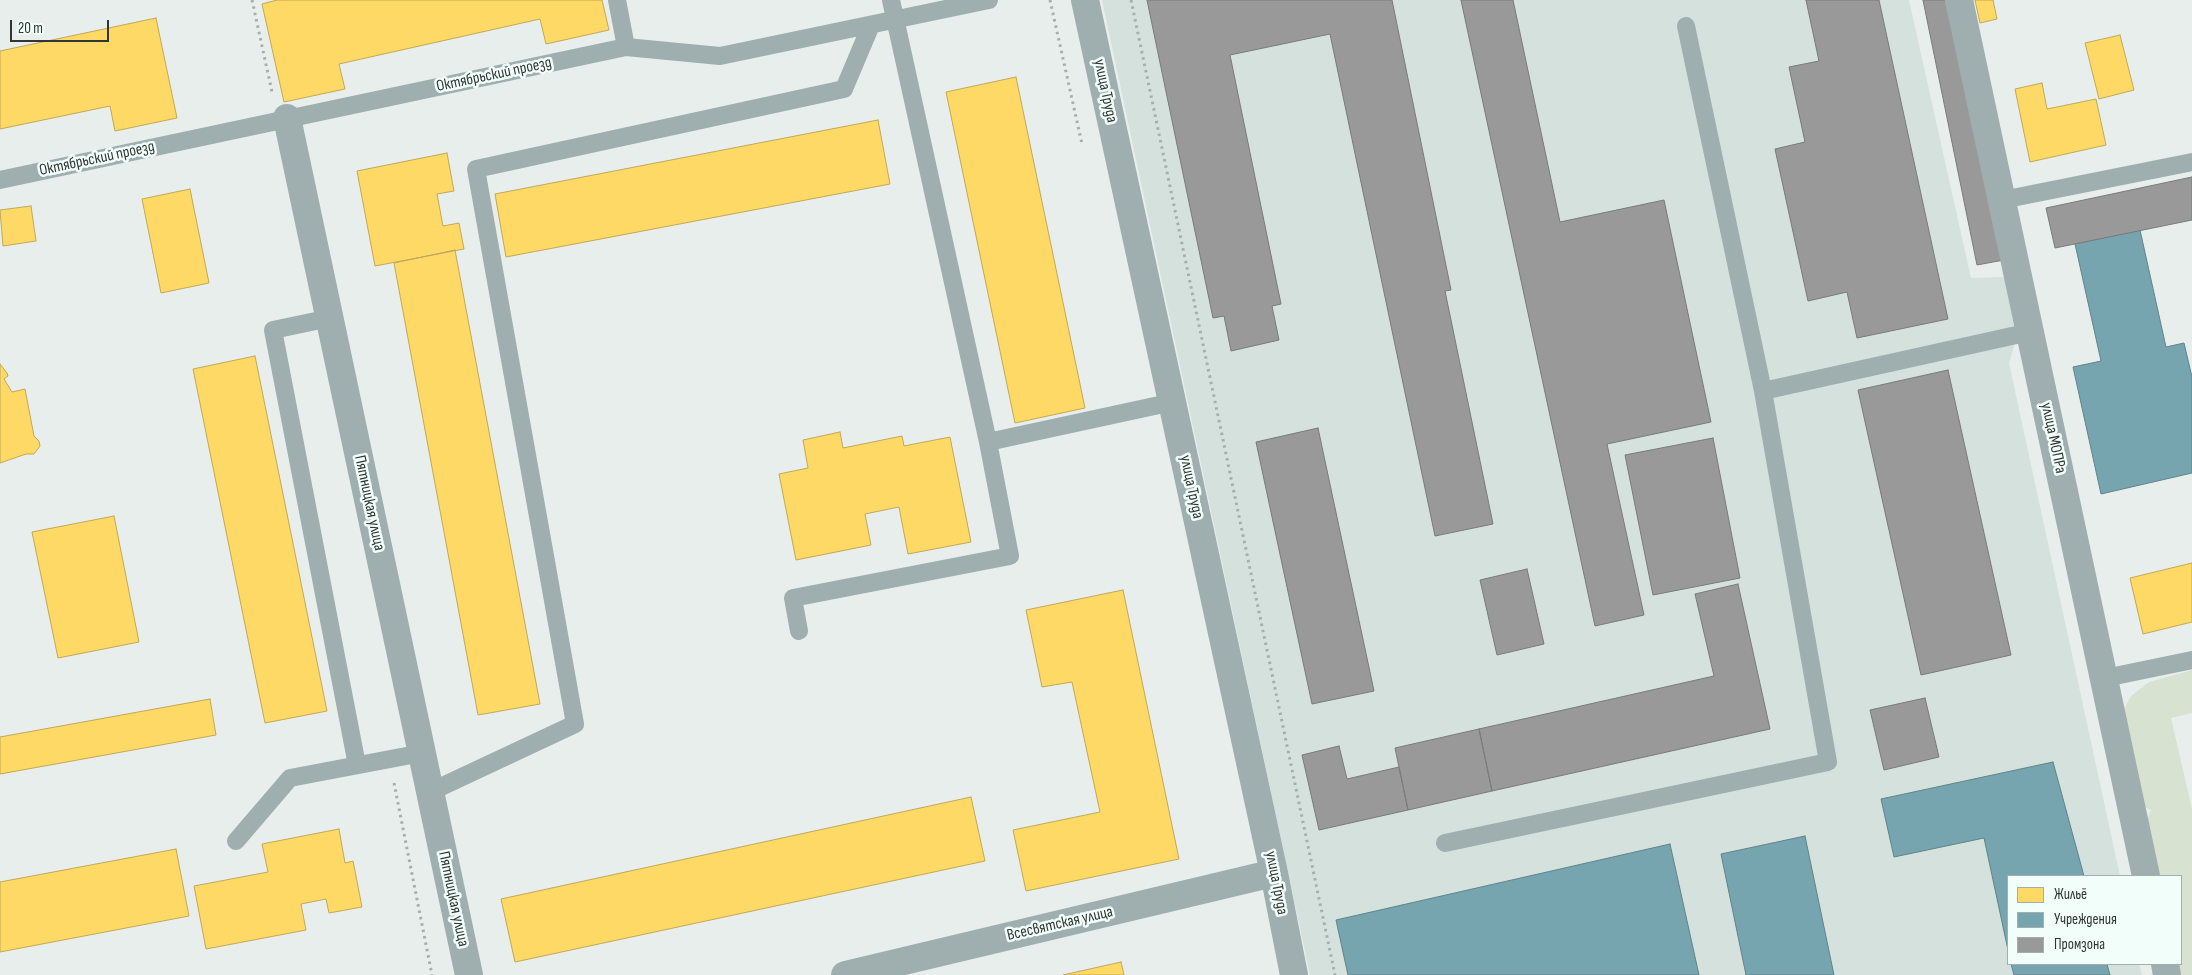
<!DOCTYPE html>
<html>
<head>
<meta charset="utf-8">
<style>
	body { margin:0 }
	#map { position:relative; width:2192px; height:975px; overflow:hidden; background:#e8eeec; font-family:"Sofia Sans Condensed",sans-serif }
	canvas { display:block }
	.legend { position:absolute; left:2007px; top:875px; width:175px; height:90px; box-sizing:border-box; background:#f2fefa; border:1px solid #a5aeab; margin:0; padding:6px 9px; list-style:none; font-size:15px; color:#313634 }
	.legend li { display:flex; align-items:center; gap:10px; height:25px }
	.legend b { width:25px; border:1px solid #a5aeab }
	.scale { position:absolute; left:10px; top:20px; width:99px; height:22px; box-sizing:border-box; border:2px solid #313634; border-top:0; padding-left:6px; font-size:15px; line-height:18px; white-space:nowrap; color:#313634; -webkit-text-stroke:4px #f2fefa; paint-order:stroke }
</style>
</head>
<body>
<div id="map">
<canvas width="2192" height="975"></canvas>
<ul class="legend">
<li><b style="height:14px;background:#ffd966"></b>Жильё</li>
<li><b style="height:14px;background:#76a5af"></b>Учреждения</li>
<li><b style="height:14px;background:#999"></b>Промзона</li>
</ul>
<div class="scale">20 m</div>
</div>
<script>
const c = document.querySelector('canvas').getContext('2d');
c.lineJoin = 'round';
function fillPath(path, color) {
  c.fillStyle = color;
  c.fill(path, 'evenodd');
}
function shape(rows) {
  const path = new Path2D();
  for (const r of rows) {
    path.moveTo(r[0], r[1]);
    for (let i = 2; i < r.length; i += 2) path.lineTo(r[i], r[i + 1]);
  }
  return path;
}
function trace(path, color, width, dash) {
  c.strokeStyle = color;
  c.lineWidth = width;
  c.lineCap = dash ? 'butt' : 'round';
  c.setLineDash(dash || []);
  c.stroke(path);
}
function drawText(font, color, halo, rows, align = 'center') {
  c.font = font + ' "Sofia Sans Condensed",sans-serif';
  c.lineWidth = 5;
  c.setLineDash([]);
  c.textBaseline = 'middle';
  c.strokeStyle = halo;
  c.fillStyle = color;
  for (const [text, x, y, turn = 0] of rows) {
    c.save();
    c.translate(x, y);
    c.rotate((+turn || 0) * Math.PI / 180);
    c.textAlign = isNaN(turn) ? turn : align;
    if (halo) c.strokeText(text, 0, 0);
    c.fillText(text, 0, 0);
    c.restore();
  }
}
const built = shape([
	[1102,0,1909,0,1971,278,2005,277,2018,333,2009,363,2120,876,2008,876,2008,964,2139,964,2142,975,1310,975]
]);
const green = shape([
	[2192,670,2192,713,2171,718,2192,809,2192,975,2179,975,2173,964,2181,964,2181,876,2154,876,2144,826,2151,810,2137,803,2121,715,2131,696,2149,682]
]);
const homes = shape([
	[277,0,602,0,609,30,546,44,540,19,339,64,345,89,284,102,262,4,277,0],
	[1975,0,1993,0,1997,19,1980,23,1975,0],
	[156,18,177,118,115,131,110,106,0,129,0,51,156,18],
	[2120,35,2134,90,2099,99,2085,43,2120,35],
	[1016,77,1085,408,1015,423,946,92,1016,77],
	[2042,83,2047,109,2096,99,2106,145,2030,162,2015,89,2042,83],
	[878,120,890,184,506,257,495,194,878,120],
	[447,153,454,191,437,194,443,226,459,223,464,249,375,266,357,171,447,153],
	[190,189,209,283,161,293,142,199,190,189],
	[31,206,36,241,3,246,0,210,31,206],
	[455,250,540,704,478,715,394,263,455,250],
	[255,356,327,711,265,723,193,369,255,356],
	[0,364,7,373,8,376,4,379,12,392,25,389,34,436,39,441,40,446,34,454,26,454,0,463,0,364],
	[840,432,843,448,902,436,904,446,950,437,971,542,908,554,899,507,865,514,871,545,796,560,779,474,808,468,803,440,840,432],
	[114,516,139,642,58,658,32,532,114,516],
	[2192,563,2192,622,2143,634,2130,578,2192,563],
	[1123,590,1179,859,1026,891,1013,830,1100,812,1072,682,1042,687,1026,610,1123,590],
	[210,699,216,735,0,774,0,737,210,699],
	[971,797,985,861,515,962,501,899,971,797],
	[339,829,345,863,353,861,362,907,329,913,326,899,301,904,306,930,206,949,194,886,268,872,262,844,339,829],
	[176,849,189,916,0,952,0,882,176,849],
	[1121,962,1124,975,1063,975,1121,962]
]);
const public = shape([
	[2140,230,2166,347,2184,343,2192,377,2192,473,2101,494,2073,367,2101,361,2075,244,2140,230],
	[2053,762,2084,876,2008,876,2008,950,1984,838,1894,857,1881,799,2053,762],
	[1805,836,1834,975,1746,975,1721,854,1805,836],
	[1670,844,1699,975,1348,975,1336,920,1670,844],
	[2011,964,2107,964,2110,975,2014,975,2011,964]
]);
const industry = shape([
	[1147,0,1392,0,1451,290,1445,291,1493,524,1435,536,1330,34,1230,55,1281,304,1272,306,1279,340,1231,351,1224,316,1213,318,1147,0],
	[1461,0,1513,0,1560,222,1664,200,1711,422,1607,444,1644,615,1595,626,1461,0],
	[1806,0,1879,0,1948,319,1857,338,1847,292,1808,301,1775,149,1805,142,1789,67,1819,61,1806,0],
	[1923,0,1952,0,2004,260,1977,265,1923,0],
	[2192,177,2192,220,2055,248,2046,208,2192,177],
	[1948,370,2011,655,1921,675,1858,390,1948,370],
	[1318,428,1374,691,1312,704,1256,442,1318,428],
	[1713,438,1740,578,1653,595,1625,455,1713,438],
	[1527,569,1544,644,1497,655,1480,580,1527,569],
	[1738,584,1770,729,1492,791,1479,729,1714,676,1695,594,1738,584],
	[1925,698,1939,757,1884,770,1870,710,1925,698],
	[1479,729,1492,791,1408,810,1395,748,1479,729],
	[1339,746,1347,779,1399,767,1408,810,1319,830,1302,755,1339,746]
]);
const path = shape([
	[252,0,272,92],
	[1050,0,1082,144],
	[1131,0,1335,975],
	[394,783,432,975]
]);
const lane = shape([
	[617,0,626,47],
	[891,0,988,442,1173,402],
	[0,180,626,47,720,56,989,0],
	[2002,200,2192,162],
	[330,318,273,330,357,765],
	[1763,391,2030,332],
	[799,631,793,598,1010,556,988,442],
	[2105,678,2192,660],
	[430,792,575,724,476,169,844,89,871,25],
	[236,841,290,778,422,753],
	[1445,843,1828,762,1763,391,1686,26]
]);
const street = shape([
	[1085,0,1274,873,1294,975],
	[1959,0,2146,876],
	[287,118,469,975],
	[2165,964,2167,975],
	[845,975,1274,873]
]);
const streetNames = [
	["Октябрьский проезд",494,75,-12],
	["улица Труда",1105,91,78],
	["Октябрьский проезд",97,159,-12],
	["улица МОПРа",2053,438,78],
	["улица Труда",1191,487,78],
	["Пятницкая улица",369,503,78],
	["улица Труда",1276,883,79],
	["Пятницкая улица",453,899,78],
	["Всесвятская улица",1060,924,-13]
];
fillPath(built, '#d4e1dd');
fillPath(green, '#d8e2d0');
fillPath(homes, '#ffd966');
trace(homes, '#c1a857', 1);
fillPath(public, '#76a5af');
trace(public, '#61848a', 1);
fillPath(industry, '#999');
trace(industry, '#7a7b7b', 1);
trace(path, '#a5afaf', 3, [2.5, 4]);
trace(lane, '#9faeae', 18);
trace(street, '#9faeae', 28);
drawText('16px', '#313634', '#f2fefa', streetNames);
</script>
</body>
</html>
